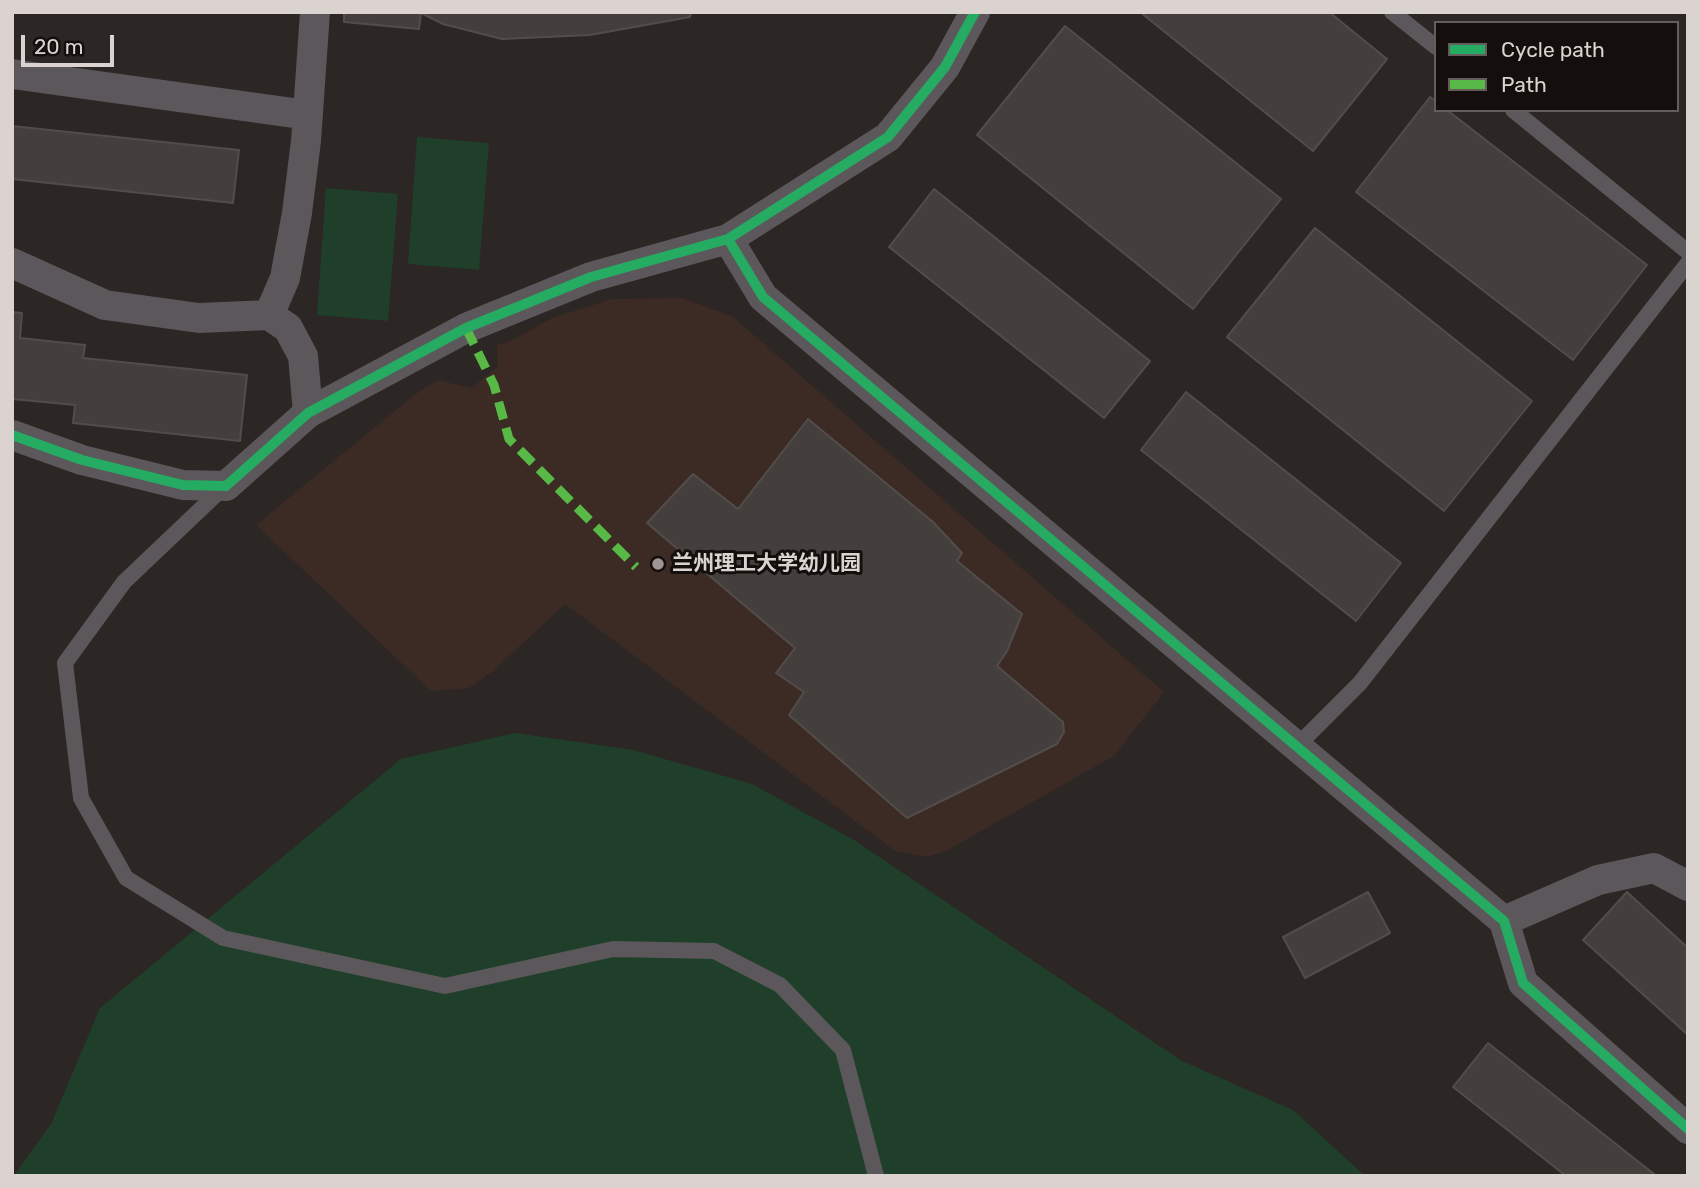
<!DOCTYPE html>
<html>
<head>
<meta charset="utf-8">
<style>
	body { margin:0 }
	#map { position:relative; width:1700px; height:1188px; overflow:hidden; background:#2c2624; font-family:Rubik,sans-serif }
	canvas { display:block }
	.frame { position:absolute; inset:0; border:14px solid #dbd3d0; pointer-events:none }
	.legend { position:absolute; left:1434px; top:21px; width:245px; height:91px; box-sizing:border-box; background:#140f0d; border:2px solid #645d5b; margin:0; padding:9px 12px; list-style:none; font-size:21px; color:#dbd3d0 }
	.legend li { display:flex; align-items:center; gap:14px; height:35px }
	.legend b { width:35px; border:2px solid #645d5b }
	.scale { position:absolute; left:21px; top:35px; width:93px; height:32px; box-sizing:border-box; border:4px solid #dbd3d0; border-top:0; padding-left:9px; font-size:21px; line-height:24px; white-space:nowrap; color:#dbd3d0; -webkit-text-stroke:5px #140f0d; paint-order:stroke }
</style>
</head>
<body>
<div id="map">
<canvas width="1700" height="1188"></canvas>
<div class="frame"></div>
<ul class="legend">
<li><b style="height:9px;background:#26ab63"></b>Cycle path</li>
<li><b style="height:9px;background:#58b947"></b>Path</li>
</ul>
<div class="scale">20 m</div>
</div>
<script>
const c = document.querySelector('canvas').getContext('2d');
c.lineJoin = 'round';
function fillPath(path, color) {
  c.fillStyle = color;
  c.fill(path, 'evenodd');
}
function shape(rows) {
  const path = new Path2D();
  for (const r of rows) {
    path.moveTo(r[0], r[1]);
    for (let i = 2; i < r.length; i += 2) path.lineTo(r[i], r[i + 1]);
  }
  return path;
}
function trace(path, color, width, dash) {
  c.strokeStyle = color;
  c.lineWidth = width;
  c.lineCap = dash ? 'butt' : 'round';
  c.setLineDash(dash || []);
  c.stroke(path);
}
function drawText(font, color, halo, rows, align = 'center') {
  c.font = font + ' Rubik,"Noto Sans SC",sans-serif';
  c.lineWidth = 6;
  c.setLineDash([]);
  c.textBaseline = 'middle';
  c.strokeStyle = halo;
  c.fillStyle = color;
  for (const [text, x, y, turn = 0] of rows) {
    c.save();
    c.translate(x, y);
    c.rotate((+turn || 0) * Math.PI / 180);
    c.textAlign = isNaN(turn) ? turn : align;
    if (halo) c.strokeText(text, 0, 0);
    c.fillText(text, 0, 0);
    c.restore();
  }
}
const built = shape([
	[681,298,732,316,1164,692,1114,756,946,851,926,857,895,851,565,604,492,672,469,688,431,691,256,525,414,395,438,380,472,388,498,366,497,345,511,341,552,318,612,299]
]);
const green = shape([
	[417,137,489,143,479,270,408,264],
	[326,188,398,194,388,321,317,315],
	[515,733,633,750,752,784,854,840,1182,1061,1293,1110,1365,1176,14,1176,51,1124,100,1008,401,759]
]);
const building = shape([
	[344,12,691,12,690,17,590,35,502,39,443,24,421,13,419,29,344,22,344,12],
	[1140,12,1329,12,1387,59,1313,151,1140,12],
	[1065,26,1281,199,1193,309,977,135,1065,26],
	[1430,97,1436,101,1436,110,1447,110,1647,265,1573,360,1356,192,1430,97],
	[12,126,239,150,233,203,12,179,12,126],
	[934,189,1150,361,1104,418,889,247,934,189],
	[1315,228,1532,401,1444,511,1227,337,1315,228],
	[12,312,22,313,20,338,85,345,83,358,247,375,240,441,73,423,75,405,12,399,12,312],
	[1186,392,1401,563,1356,621,1141,450,1186,392],
	[808,419,933,522,962,553,957,561,1022,614,1007,651,997,666,1063,722,1064,732,1057,744,907,818,789,715,804,692,776,673,795,648,647,523,693,474,738,509,808,419],
	[1368,892,1390,933,1305,978,1283,937,1368,892],
	[1627,892,1688,948,1688,1035,1583,940,1627,892],
	[1488,1043,1654,1174,1653,1176,1566,1176,1453,1087,1488,1043]
]);
const lane = shape([
	[1392,12,1436,47],
	[1513,110,1688,252],
	[225,486,124,582,65,663,81,798,126,878,223,938,445,986,613,949,714,951,780,985,843,1050,876,1176],
	[1297,746,1360,683,1688,263]
]);
const street = shape([
	[12,74,308,115],
	[728,239,763,297,1504,921,1523,983,1688,1129],
	[12,263,105,305,199,318,269,315,288,328,303,356,308,413],
	[269,315,285,278,297,213,306,141,315,12],
	[12,435,82,460,183,485,226,486,308,413,466,328,591,277,728,239,888,137,945,67,975,12],
	[1504,921,1598,880,1654,868,1688,886]
]);
const quiet = shape([
	[466,328,494,385,509,439,636,567]
]);
const cycleway = shape([
	[728,239,763,297,1504,921,1523,983,1688,1129],
	[12,435,82,460,183,485,226,486,308,413,466,328,591,277,728,239,888,137,945,67,975,12]
]);
const markers = [
	[658,564,7,"#9e9694"]
];
const poiNames = [
	["兰州理工大学幼儿园",672,564]
];
fillPath(built, '#3c2b25');
fillPath(green, '#203f2b');
fillPath(building, '#443f3d');
trace(building, '#524d4b', 2);
trace(lane, '#5b575a', 16);
trace(street, '#5b575a', 30);
trace(quiet, '#58b947', 9, [18, 9]);
trace(cycleway, '#26ab63', 10);
for (const [x, y, r, color] of markers) {
  const dot = new Path2D();
  dot.arc(x, y, r, 0, 2 * Math.PI);
  c.fillStyle = color;
  c.fill(dot);
  trace(dot, '#140f0d', 2.5);
}
drawText('bold 21px', '#dbd3d0', '#140f0d', poiNames, 'left');
</script>
</body>
</html>
